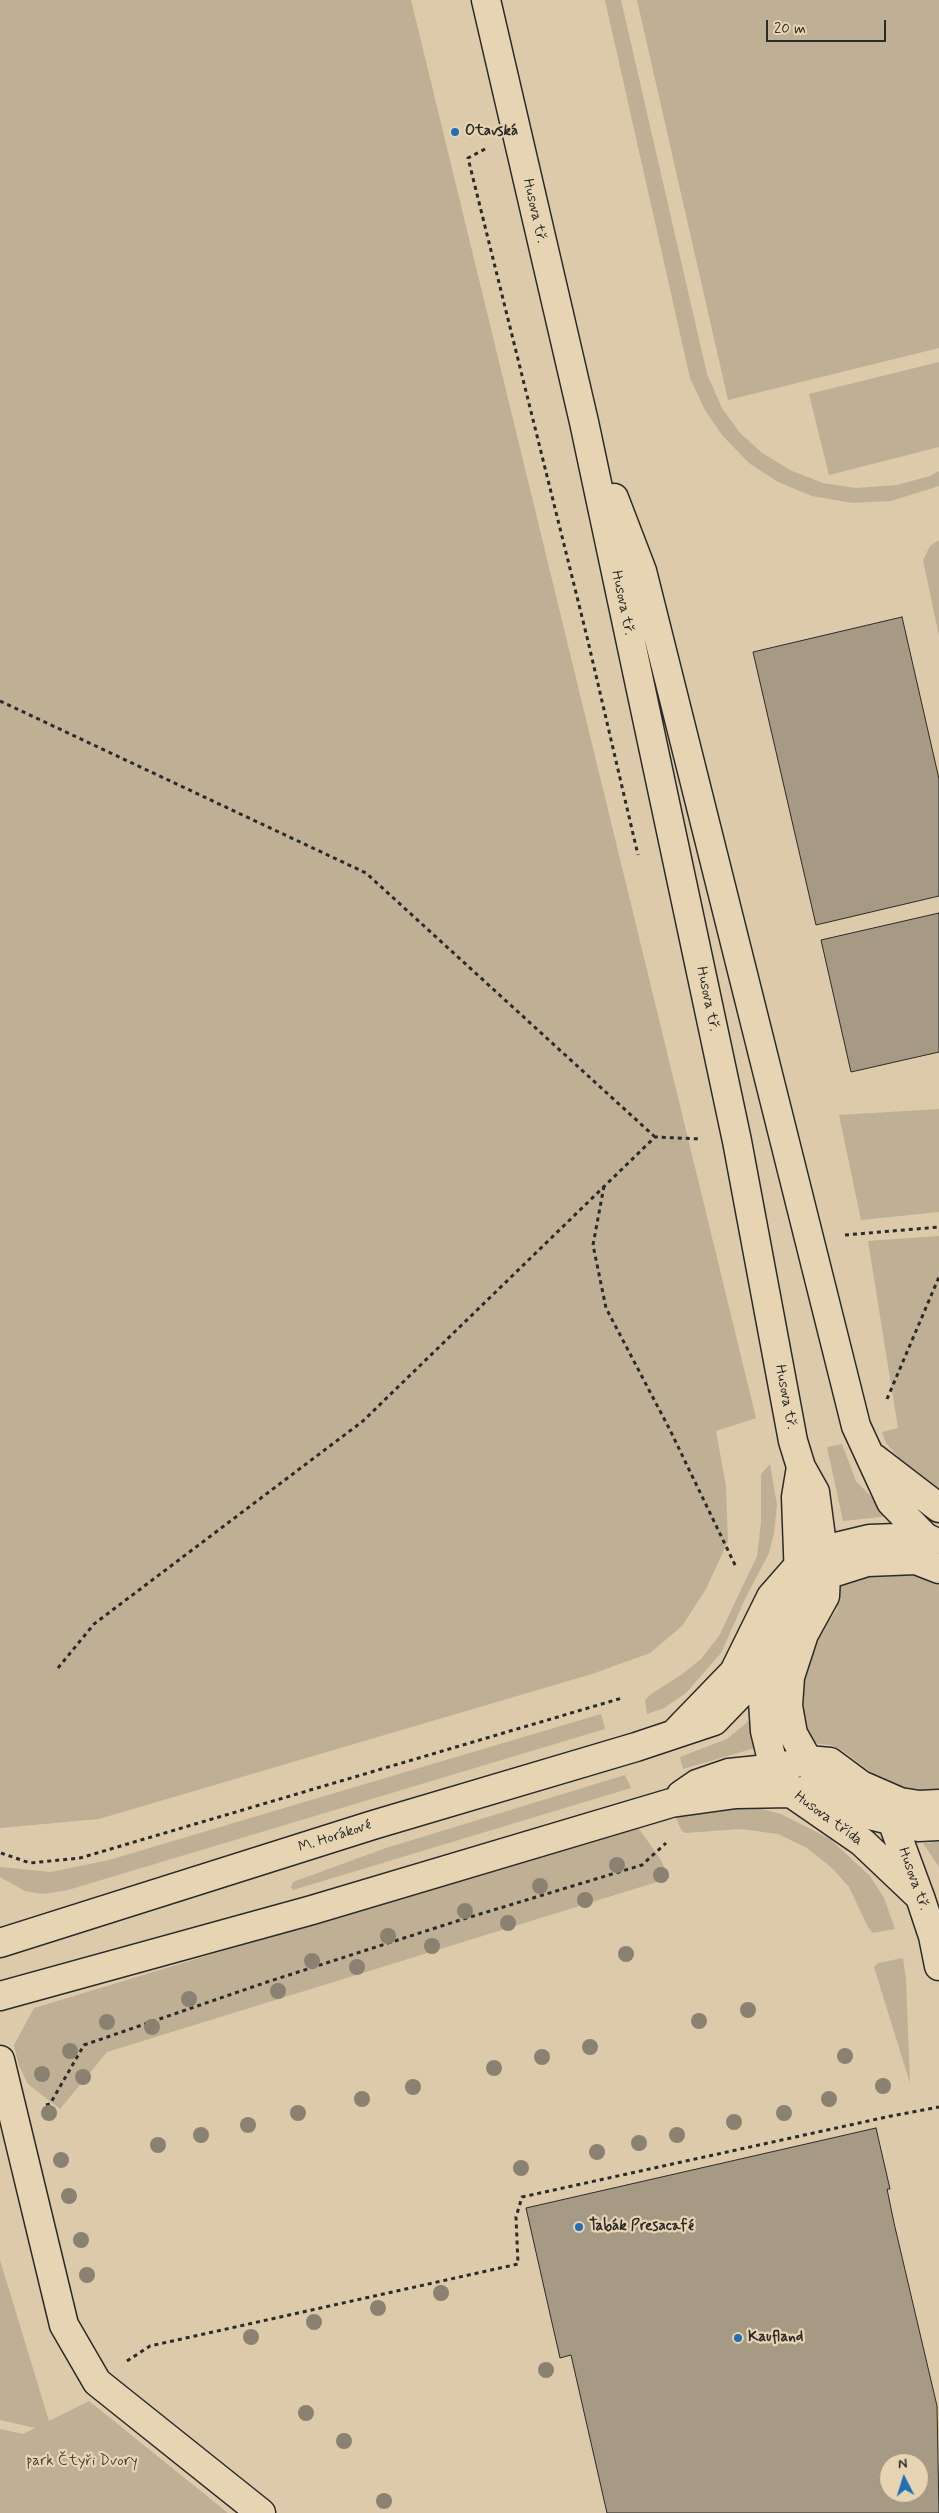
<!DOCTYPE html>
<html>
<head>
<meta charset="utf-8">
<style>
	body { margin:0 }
	#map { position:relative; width:939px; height:2513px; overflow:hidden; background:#dccaaa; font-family:Mynerve,sans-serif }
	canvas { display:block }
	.north { position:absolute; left:879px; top:2453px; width:50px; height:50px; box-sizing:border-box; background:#e7d4b2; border:1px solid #9c907c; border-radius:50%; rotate:355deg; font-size:14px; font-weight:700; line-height:20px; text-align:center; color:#2b2b2b }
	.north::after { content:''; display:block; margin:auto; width:18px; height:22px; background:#1f6fb2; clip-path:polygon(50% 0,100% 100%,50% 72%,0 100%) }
	.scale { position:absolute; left:766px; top:20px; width:120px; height:22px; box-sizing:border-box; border:2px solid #2b2b2b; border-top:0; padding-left:6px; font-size:15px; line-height:18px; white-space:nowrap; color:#2b2b2b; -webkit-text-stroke:4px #e7d4b2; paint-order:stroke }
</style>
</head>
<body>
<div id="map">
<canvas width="939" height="2513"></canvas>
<div class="north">N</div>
<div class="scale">20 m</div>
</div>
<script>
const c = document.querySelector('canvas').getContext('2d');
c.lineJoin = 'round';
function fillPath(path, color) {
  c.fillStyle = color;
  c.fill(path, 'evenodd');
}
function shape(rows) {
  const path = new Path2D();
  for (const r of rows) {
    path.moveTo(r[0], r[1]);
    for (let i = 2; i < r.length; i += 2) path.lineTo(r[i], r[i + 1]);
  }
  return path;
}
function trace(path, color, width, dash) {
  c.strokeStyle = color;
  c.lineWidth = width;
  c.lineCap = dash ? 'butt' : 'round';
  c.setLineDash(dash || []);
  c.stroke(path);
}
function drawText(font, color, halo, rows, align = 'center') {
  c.font = font + ' Mynerve,sans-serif';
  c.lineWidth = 4.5;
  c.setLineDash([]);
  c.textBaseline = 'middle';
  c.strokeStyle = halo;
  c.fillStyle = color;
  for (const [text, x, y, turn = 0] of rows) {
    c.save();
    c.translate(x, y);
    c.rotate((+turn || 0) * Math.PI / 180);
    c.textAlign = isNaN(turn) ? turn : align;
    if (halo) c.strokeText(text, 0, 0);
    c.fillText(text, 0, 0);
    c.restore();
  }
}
const green = shape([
	[0,0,411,0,756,1418,716,1431,726,1486,728,1541,706,1589,682,1626,650,1653,592,1674,99,1819,0,1828],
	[605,0,621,0,707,374,722,408,740,433,762,453,792,471,823,483,856,488,897,485,930,476,939,471,939,486,891,501,852,503,812,496,778,482,749,463,722,435,705,410,690,378],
	[637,0,939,0,939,348,728,400],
	[939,362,939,447,829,475,809,394],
	[939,540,939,636,923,560,930,546],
	[939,1109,939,1212,861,1220,839,1115],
	[939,1236,939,1492,899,1458,886,1443,882,1432,898,1428,868,1241],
	[842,1444,856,1481,890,1516,843,1521,827,1447],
	[770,1464,777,1505,774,1533,769,1553,745,1599,721,1653,686,1693,664,1708,647,1714,645,1700,651,1694,681,1675,701,1659,719,1636,757,1556,761,1523,761,1474],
	[903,1573,927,1579,939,1584,939,1791,932,1793,911,1791,892,1785,875,1775,843,1751,830,1745,811,1743,803,1722,801,1696,805,1671,814,1647,837,1609,841,1583,857,1576],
	[601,1714,605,1729,68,1890,43,1894,25,1891,0,1877,0,1867,51,1872,109,1860],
	[751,1719,755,1748,683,1769,680,1757,727,1739],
	[625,1775,631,1788,293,1890,291,1887,293,1882,386,1848],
	[720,1806,754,1807,781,1814,830,1839,870,1876,884,1898,895,1929,873,1933,868,1927,849,1887,832,1868,807,1848,778,1834,741,1829,685,1833,681,1830,676,1818],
	[637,1826,659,1857,670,1878,107,2052,60,2109,28,2084,19,2066,14,2045,34,2008],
	[939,1842,939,1867,923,1843],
	[903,1958,906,1979,910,2083,874,1967,878,1963],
	[0,2260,49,2421,89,2401,228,2513,0,2513,0,2429,23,2434,35,2428,0,2420]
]);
const building = shape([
	[902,617,939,779,939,896,816,925,753,652,902,617],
	[939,913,939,1052,851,1072,821,940,939,913],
	[876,2128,890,2189,887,2189,894,2223,937,2406,939,2513,607,2513,571,2355,560,2358,526,2208,876,2128],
	[889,2463,919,2463,919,2493,889,2493,889,2463]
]);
const path = shape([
	[485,149,468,158,587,637,638,855],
	[0,701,366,873,655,1137],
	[604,1186,593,1245,606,1308,670,1430,736,1567],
	[845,1235,939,1227],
	[887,1399,939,1277],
	[58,1668,94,1624,363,1421,655,1137,701,1139],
	[1,1853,30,1863,80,1858,622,1698],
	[46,2105,50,2104,84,2045,267,1982,457,1921,642,1865,666,1843],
	[127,2361,150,2346,518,2264,516,2217,522,2197,891,2116,939,2107]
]);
const street = shape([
	[0,2060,64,2325,97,2382,261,2513]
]);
const secondary = shape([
	[486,0,584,422,737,1141,793,1441,801,1467,815,1492,826,1575,825,1596,804,1634,790,1677,788,1706,793,1734,823,1787],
	[614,498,642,571,856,1426,891,1502,925,1537],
	[874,1458,939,1508],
	[799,1579,796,1497,801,1467],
	[677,1731,734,1672,771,1597,799,1565,823,1550,869,1539,925,1537,933,1541],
	[681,1795,697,1784,729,1773,777,1768,808,1760,830,1762,861,1785,900,1802,919,1805,939,1804],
	[892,1821,920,1897,933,1936,939,1966],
	[920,1897,862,1842,791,1793,771,1756,765,1731,763,1701,775,1640,785,1615,798,1595,826,1575,867,1562,916,1560,939,1569],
	[0,1943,373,1825,636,1747,714,1721,769,1664],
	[0,1996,312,1910,671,1803,736,1794,791,1793,823,1787,865,1814,918,1827,939,1826]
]);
const trees = [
	[617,1865],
	[661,1875],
	[540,1886],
	[585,1900],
	[465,1911],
	[508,1923],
	[388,1936],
	[432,1946],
	[626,1954],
	[312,1961],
	[357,1967],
	[278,1991],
	[189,1999],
	[748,2010],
	[699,2021],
	[107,2022],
	[152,2027],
	[590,2047],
	[70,2051],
	[845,2056],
	[542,2057],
	[494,2068],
	[42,2074],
	[83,2077],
	[883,2086],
	[413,2087],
	[362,2099],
	[829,2099],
	[49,2113],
	[298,2113],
	[784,2113],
	[734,2122],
	[248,2125],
	[201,2135],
	[677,2135],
	[639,2143],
	[158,2145],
	[597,2152],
	[61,2160],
	[521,2168],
	[69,2196],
	[81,2240],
	[87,2275],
	[441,2293],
	[378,2308],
	[314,2322],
	[251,2337],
	[546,2370],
	[306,2413],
	[344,2441],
	[384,2501]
];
const markers = [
	[455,132,5,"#1f6fb2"],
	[579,2227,5,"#1f6fb2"],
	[738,2338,5,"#1f6fb2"]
];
const poiNames = [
	["Otavská",465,132],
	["Tabák Presacafé",589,2227],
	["Kaufland",748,2338]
];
const streetNames = [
	["Husova tř.",534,211,77],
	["Husova tř.",622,603,78],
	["Husova tř.",707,999,78],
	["Husova tř.",785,1397,79],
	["Husova třída",828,1819,36],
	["M. Horákové",335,1837,-18],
	["Husova tř.",913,1879,70]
];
const parkNames = [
	["park Čtyři Dvory",82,2462]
];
fillPath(green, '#beaf95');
fillPath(building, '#a79a84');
trace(building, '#2b2b2b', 1);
trace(street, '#2b2b2b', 31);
trace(secondary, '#2b2b2b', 31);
trace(path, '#2b2b2b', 3, [4, 4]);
trace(street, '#e7d4b2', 28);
trace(secondary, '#e7d4b2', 28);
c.fillStyle = '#8b8170';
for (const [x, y] of trees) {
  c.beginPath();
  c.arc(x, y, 8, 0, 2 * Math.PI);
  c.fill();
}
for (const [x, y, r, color] of markers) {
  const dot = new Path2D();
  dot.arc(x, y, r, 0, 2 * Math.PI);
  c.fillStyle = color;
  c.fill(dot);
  trace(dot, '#e7d4b2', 2);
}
drawText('bold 15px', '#2b2b2b', '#e7d4b2', poiNames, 'left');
drawText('15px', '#2b2b2b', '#e7d4b2', streetNames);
drawText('15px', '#484540', '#e7d4b2', parkNames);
</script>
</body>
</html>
